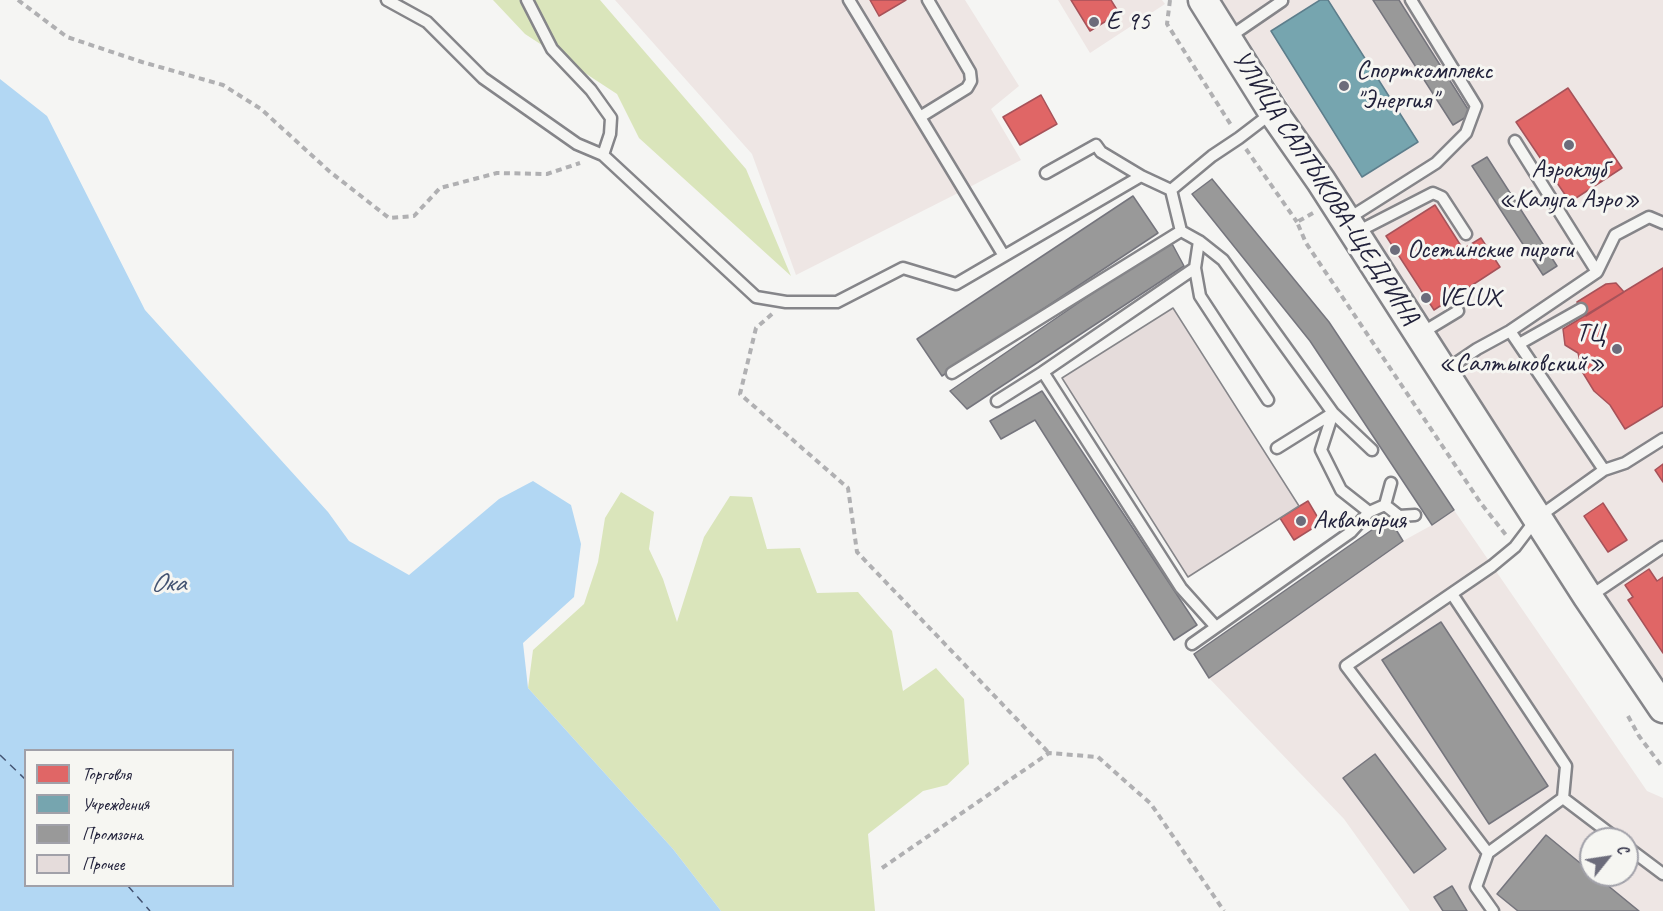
<!DOCTYPE html>
<html>
<head>
<meta charset="utf-8">
<style>
	body { margin:0 }
	#map { position:relative; width:1663px; height:911px; overflow:hidden; background:#f5f5f3; font-family:Caveat,sans-serif }
	canvas { display:block }
	.legend { position:absolute; left:24px; top:749px; width:210px; height:138px; box-sizing:border-box; background:#f6f6f2; border:2px solid #a1a1a9; margin:0; padding:8px 10px; list-style:none; font-size:18px; color:#22223b }
	.legend li { display:flex; align-items:center; gap:12px; height:30px }
	.legend b { width:30px; border:2px solid #a1a1a9 }
	.north { position:absolute; left:1579px; top:827px; width:60px; height:60px; box-sizing:border-box; background:#f6f6f2; border:2px solid #a1a1a9; border-radius:50%; rotate:60deg; font-size:16px; font-weight:700; line-height:24px; text-align:center; color:#22223b }
	.north::after { content:''; display:block; margin:auto; width:21px; height:27px; background:#6c6c7b; clip-path:polygon(50% 0,100% 100%,50% 72%,0 100%) }
</style>
</head>
<body>
<div id="map">
<canvas width="1663" height="911"></canvas>
<ul class="legend">
<li><b style="height:16px;background:#e06666"></b>Торговля</li>
<li><b style="height:16px;background:#76a5af"></b>Учреждения</li>
<li><b style="height:16px;background:#999"></b>Промзона</li>
<li><b style="height:16px;background:#e5dcdb"></b>Прочее</li>
</ul>
<div class="north">С</div>
</div>
<script>
const c = document.querySelector('canvas').getContext('2d');
c.lineJoin = 'round';
function fillPath(path, color) {
  c.fillStyle = color;
  c.fill(path, 'evenodd');
}
function shape(rows) {
  const path = new Path2D();
  for (const r of rows) {
    path.moveTo(r[0], r[1]);
    for (let i = 2; i < r.length; i += 2) path.lineTo(r[i], r[i + 1]);
  }
  return path;
}
function trace(path, color, width, dash) {
  c.strokeStyle = color;
  c.lineWidth = width;
  c.lineCap = dash ? 'butt' : 'round';
  c.setLineDash(dash || []);
  c.stroke(path);
}
function drawText(font, color, halo, rows, align = 'center') {
  c.font = font + ' Caveat,sans-serif';
  c.lineWidth = 6;
  c.setLineDash([]);
  c.textBaseline = 'middle';
  c.strokeStyle = halo;
  c.fillStyle = color;
  for (const [text, x, y, turn = 0] of rows) {
    c.save();
    c.translate(x, y);
    c.rotate((+turn || 0) * Math.PI / 180);
    c.textAlign = isNaN(turn) ? turn : align;
    if (halo) c.strokeText(text, 0, 0);
    c.fillText(text, 0, 0);
    c.restore();
  }
}
const built = shape([
	[615,0,965,0,1019,86,991,109,1021,160,964,190,796,275,752,154],
	[1058,0,1162,0,1165,4,1090,53],
	[1222,0,1663,0,1663,682,1384,254],
	[1454,510,1647,791,1663,798,1663,911,1410,911,1344,819,1209,678,1403,541,1432,525],
	[1591,839,1627,839,1627,875,1591,875]
]);
const green = shape([
	[493,0,600,0,746,169,791,276,639,138,617,94,525,34],
	[621,492,654,512,649,549,663,579,677,622,704,537,730,496,752,497,767,549,800,548,817,593,858,592,892,631,903,691,936,668,964,699,969,764,947,785,923,791,868,834,875,911,721,911,673,849,528,688,533,650,584,604,598,562,605,518]
]);
const water = shape([
	[0,79,47,116,145,310,328,512,349,541,409,575,499,499,533,481,571,505,581,544,574,597,523,643,528,688,673,849,721,911,0,911],
	[26,750,232,750,232,886,26,886]
]);
const shops = shape([
	[870,0,906,0,879,16,870,0],
	[1071,0,1111,0,1119,13,1090,31,1071,0],
	[1568,88,1622,168,1570,202,1516,122,1568,88],
	[1041,95,1057,124,1020,145,1003,117,1041,95],
	[1435,205,1463,249,1481,238,1500,267,1434,310,1386,236,1435,205],
	[1663,268,1663,406,1625,429,1610,405,1594,391,1583,373,1578,353,1565,345,1563,329,1663,268],
	[1616,283,1624,292,1586,316,1577,302,1606,284,1616,283],
	[1663,464,1663,482,1655,470,1663,464],
	[1308,501,1321,523,1294,540,1280,518,1308,501],
	[1603,503,1627,540,1608,552,1584,516,1603,503],
	[1649,569,1657,581,1663,577,1663,653,1628,600,1633,597,1625,585,1649,569]
]);
const public = shape([
	[1320,0,1328,0,1418,142,1362,177,1271,31,1320,0]
]);
const industry = shape([
	[1373,0,1399,0,1471,114,1453,125,1373,0],
	[1487,157,1557,266,1543,275,1472,166,1487,157],
	[1212,179,1329,322,1454,510,1432,525,1310,341,1192,194,1212,179],
	[1133,196,1158,233,942,376,917,339,1133,196],
	[1170,240,1184,266,967,409,950,391,1170,240],
	[1042,391,1197,625,1174,640,1035,420,1001,439,990,421,1042,391],
	[1389,518,1403,541,1209,678,1194,654,1389,518],
	[1441,622,1548,786,1489,824,1382,660,1441,622],
	[1375,754,1446,849,1414,873,1343,778,1375,754],
	[1546,835,1591,872,1591,875,1595,875,1639,911,1518,911,1497,894,1546,835],
	[1452,886,1467,911,1443,911,1434,897,1452,886]
]);
const ferry = shape([
	[0,755,26,780],
	[128,886,150,911]
]);
const building = shape([
	[1173,308,1299,506,1188,577,1062,378,1173,308]
]);
const path = shape([
	[18,0,67,37,142,62,223,85,261,109,329,171,389,218,414,216,440,188,497,173,547,174,580,163],
	[1170,0,1167,24,1231,125],
	[1246,149,1297,222],
	[1313,213,1297,222,1306,243,1480,502,1506,535],
	[772,314,756,328,740,394,848,488,857,552,1049,753],
	[1628,716,1639,736,1663,768],
	[882,868,1049,753,1098,757,1151,804,1224,911]
]);
const lane = shape([
	[387,0,427,22,483,78,577,144,603,155,610,134,611,118,591,90,552,49,527,0],
	[849,0,1004,256],
	[1228,38,1282,1],
	[920,117,967,88,971,81,970,72,928,0],
	[603,155,756,297,786,302,837,302,903,268,956,284,1141,176,1171,190,1212,156,1239,138,1273,112],
	[1046,173,1096,145,1101,152,1141,176],
	[1346,220,1436,163,1466,133,1476,106,1411,0],
	[1181,231,1199,241,1223,260,1333,413,1372,450],
	[1355,233,1433,193,1442,197,1466,234],
	[1195,268,1200,296,1268,400],
	[1597,272,1615,235,1649,217,1663,223],
	[1510,331,1604,470,1537,518,1515,547,1492,566,1346,666,1488,853,1563,798,1617,839],
	[1420,334,1458,311],
	[1519,344,1581,309],
	[1043,372,1195,268,1199,241],
	[1443,372,1477,349,1510,331,1597,272,1515,141],
	[952,373,1181,231,1171,190],
	[997,401,1043,372,1181,588,1216,627],
	[1277,448,1333,413,1321,450,1341,490,1369,512,1385,505,1391,483],
	[1604,470,1625,463,1663,439],
	[1385,505,1399,516,1415,515],
	[1452,594,1566,766,1563,798],
	[1589,597,1663,547],
	[1192,644,1351,532,1369,512],
	[1627,847,1663,874],
	[1488,853,1476,887,1493,911]
]);
const secondary = shape([
	[1203,0,1273,112,1321,181,1588,597,1663,708]
]);
const markers = [
	[1094,22,6,"#6c6c7b"],
	[1344,86,6,"#6c6c7b"],
	[1569,145,6,"#6c6c7b"],
	[1395,250,6,"#6c6c7b"],
	[1426,298,6,"#6c6c7b"],
	[1617,349,6,"#6c6c7b"],
	[1301,521,6,"#6c6c7b"]
];
const poiNames = [
	["Е 95",1106,22],
	["Спорткомплекс",1356,71],
	["\"Энергия\"",1356,101],
	["Аэроклуб",1569,170,"center"],
	["«Калуга Аэро»",1569,200,"center"],
	["Осетинские пироги",1407,250],
	["VELUX",1438,298],
	["ТЦ",1605,334,"right"],
	["«Салтыковский»",1605,364,"right"],
	["Акватория",1313,521]
];
const streetNames = [
	["УЛИЦА САЛТЫКОВА-ЩЕДРИНА",1325,188,57]
];
const waterNames = [
	["Ока",168,584]
];
fillPath(built, '#eee6e4');
fillPath(green, '#dae5bb');
fillPath(water, '#b2d7f3');
fillPath(shops, '#e06666');
trace(shops, '#a75259', 1.5);
fillPath(public, '#76a5af');
trace(public, '#5d7e8c', 1.5);
fillPath(industry, '#999');
trace(industry, '#75757d', 1.5);
trace(ferry, '#445472', 1.5, [8, 6]);
fillPath(building, '#e5dcdb');
trace(building, '#858589', 1.5);
trace(lane, '#858589', 15);
trace(secondary, '#858589', 33);
trace(path, '#b0b0b2', 4, [6, 4.5]);
trace(lane, '#f5f5f3', 10);
trace(secondary, '#f5f5f3', 28);
for (const [x, y, r, color] of markers) {
  const dot = new Path2D();
  dot.arc(x, y, r, 0, 2 * Math.PI);
  c.fillStyle = color;
  c.fill(dot);
  trace(dot, '#f6f6f2', 2);
}
drawText('26px', '#22223b', '#f6f6f2', poiNames, 'left');
drawText('26px', '#22223b', '#f6f6f2', streetNames);
drawText('italic 27px', '#445472', '#f6f6f2', waterNames);
</script>
</body>
</html>
